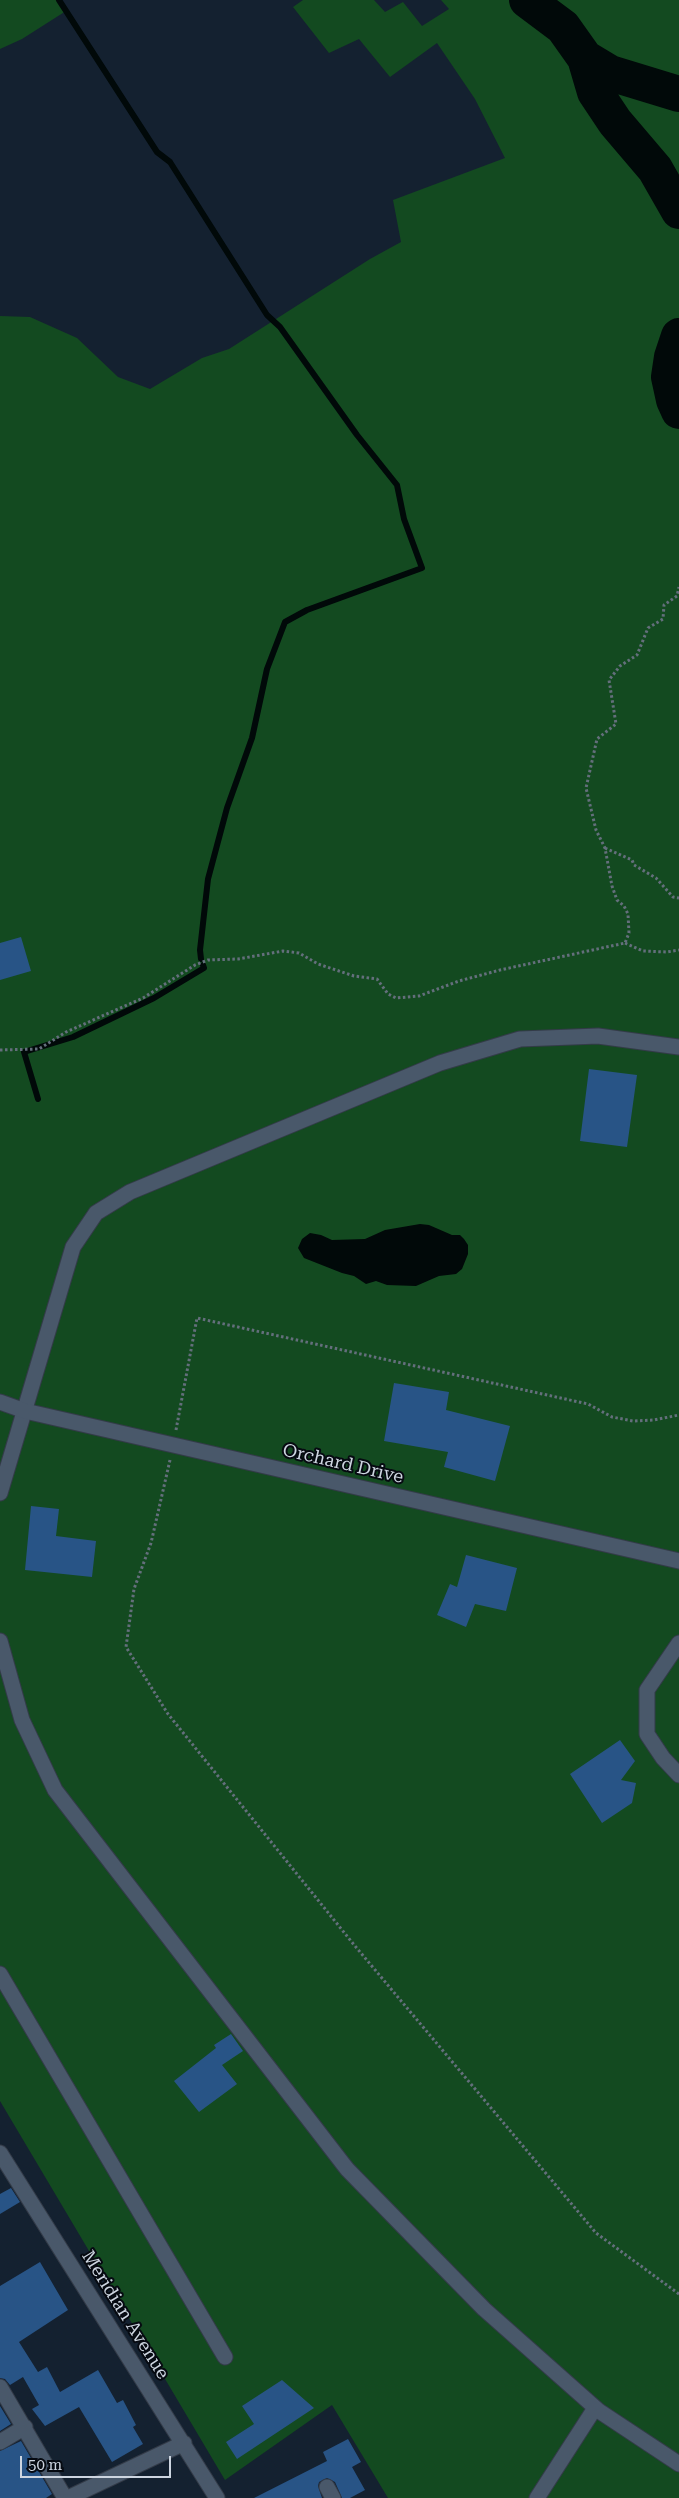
<!DOCTYPE html>
<html>
<head>
<meta charset="utf-8">
<style>
	body { margin:0 }
	#map { position:relative; width:679px; height:2498px; overflow:hidden; background:#142130; font-family:"Roboto Serif",serif }
	canvas { display:block }
	.scale { position:absolute; left:20px; top:2456px; width:151px; height:22px; box-sizing:border-box; border:2px solid #cdd5e0; border-top:0; padding-left:6px; font-size:15px; line-height:18px; white-space:nowrap; color:#cdd5e0; -webkit-text-stroke:4px #060a11; paint-order:stroke }
</style>
</head>
<body>
<div id="map">
<canvas width="679" height="2498"></canvas>
<div class="scale">50 m</div>
</div>
<script>
const c = document.querySelector('canvas').getContext('2d');
c.lineJoin = 'round';
function fillPath(path, color) {
  c.fillStyle = color;
  c.fill(path, 'evenodd');
}
function shape(rows) {
  const path = new Path2D();
  for (const r of rows) {
    path.moveTo(r[0], r[1]);
    for (let i = 2; i < r.length; i += 2) path.lineTo(r[i], r[i + 1]);
  }
  return path;
}
function trace(path, color, width, dash) {
  c.strokeStyle = color;
  c.lineWidth = width;
  c.lineCap = dash ? 'butt' : 'round';
  c.setLineDash(dash || []);
  c.stroke(path);
}
function drawText(font, color, halo, rows, align = 'center') {
  c.font = font + ' "Roboto Serif",serif';
  c.lineWidth = 4;
  c.setLineDash([]);
  c.textBaseline = 'middle';
  c.strokeStyle = halo;
  c.fillStyle = color;
  for (const [text, x, y, turn = 0] of rows) {
    c.save();
    c.translate(x, y);
    c.rotate((+turn || 0) * Math.PI / 180);
    c.textAlign = isNaN(turn) ? turn : align;
    if (halo) c.strokeText(text, 0, 0);
    c.fillText(text, 0, 0);
    c.restore();
  }
}
const green = shape([
	[0,0,59,0,66,11,22,39,0,49],
	[303,0,374,0,385,12,403,2,422,26,449,9,441,0,679,0,679,2498,388,2498,332,2405,225,2480,0,2101,0,316,30,317,77,338,118,377,150,389,202,358,229,349,370,259,401,242,393,200,505,158,475,99,437,43,390,77,359,39,329,53,293,7]
]);
const water = shape([
	[420,1224,429,1225,452,1235,460,1235,464,1239,468,1245,468,1254,462,1269,456,1274,439,1276,416,1286,387,1285,376,1281,366,1284,354,1276,342,1273,304,1258,298,1248,302,1239,310,1233,321,1235,332,1240,365,1239,385,1230]
]);
const stream = shape([
	[59,0,157,152,170,162,267,315,280,327,357,435,397,485,404,519,422,568,307,610,285,622,267,669,252,738,227,808,208,879,200,950,201,959],
	[38,1099,24,1052,73,1037,154,998,204,968,203,965]
]);
const river = shape([
	[527,0,563,27,585,58,595,92,615,122,655,169,679,211],
	[585,58,610,73,679,94],
	[679,336,672,357,669,377,674,400,679,411]
]);
const building = shape([
	[21,937,31,971,0,980,0,943],
	[589,1069,637,1075,627,1147,580,1141],
	[394,1383,449,1392,446,1410,510,1426,495,1481,444,1467,448,1452,384,1441],
	[31,1506,59,1509,56,1536,96,1541,92,1577,25,1570],
	[466,1555,517,1568,506,1611,475,1604,466,1627,437,1615,450,1584,457,1587],
	[620,1740,635,1761,621,1780,636,1783,632,1803,602,1823,570,1774],
	[231,2034,243,2051,222,2065,237,2084,199,2112,174,2081,216,2048,214,2045],
	[11,2188,20,2202,0,2214,0,2194],
	[40,2262,68,2310,19,2342,38,2372,47,2367,60,2392,98,2370,117,2403,123,2400,136,2425,133,2427,143,2444,112,2462,79,2407,45,2426,32,2409,39,2405,23,2377,10,2385,5,2379,0,2378,0,2286],
	[282,2380,314,2408,237,2459,226,2442,254,2424,242,2406],
	[0,2406,11,2424,0,2431],
	[348,2439,361,2462,352,2467,365,2490,350,2498,342,2498,335,2482,327,2478,319,2482,318,2486,322,2498,254,2498,327,2461,323,2452],
	[21,2441,52,2494,46,2498,0,2498,0,2451]
]);
const path = shape([
	[605,848,632,860,634,865,656,878,673,897,679,898],
	[625,943,643,951,667,952,679,950],
	[0,1050,39,1049,66,1032,143,998,195,965,208,960,238,959,283,951,299,953,318,964,354,976,377,979,388,994,396,998,419,996,459,981,500,970,625,943,629,933,628,914,624,906,617,900,612,886,605,848,596,830,586,788,597,739,616,724,609,680,620,666,637,655,648,628,663,619,664,605,677,596,679,587],
	[176,1430,197,1318,588,1404,612,1417,633,1421,654,1420,679,1415],
	[170,1460,151,1543,134,1589,126,1647,168,1714,355,1946,596,2233,679,2294]
]);
const minor = shape([
	[0,1493,73,1247,96,1213,130,1192,440,1063,520,1039,598,1036,679,1047],
	[0,1641,22,1720,55,1790,347,2169,484,2309,599,2411,679,2464],
	[679,1643,647,1690,647,1734,663,1758,679,1775],
	[0,1974,225,2357],
	[0,2153,217,2498],
	[0,2387,65,2498],
	[0,2442,25,2427],
	[327,2487,333,2498],
	[68,2498,184,2443],
	[537,2498,595,2408]
]);
const tertiary = shape([
	[0,1402,25,1411,679,1561]
]);
const streetNames = [
	["Orchard Drive",343,1464,13],
	["Meridian Avenue",125,2315,58]
];
fillPath(green, '#134a20');
fillPath(water, '#010909');
trace(stream, '#010909', 6);
trace(river, '#010909', 36);
fillPath(building, '#285486');
trace(minor, '#333b48', 17);
trace(tertiary, '#333b48', 17);
trace(path, '#646f7c', 3, [2.5, 2.5]);
trace(minor, '#49586a', 15);
trace(tertiary, '#49586a', 15);
drawText('18px', '#cdd5e0', '#060a11', streetNames);
</script>
</body>
</html>
